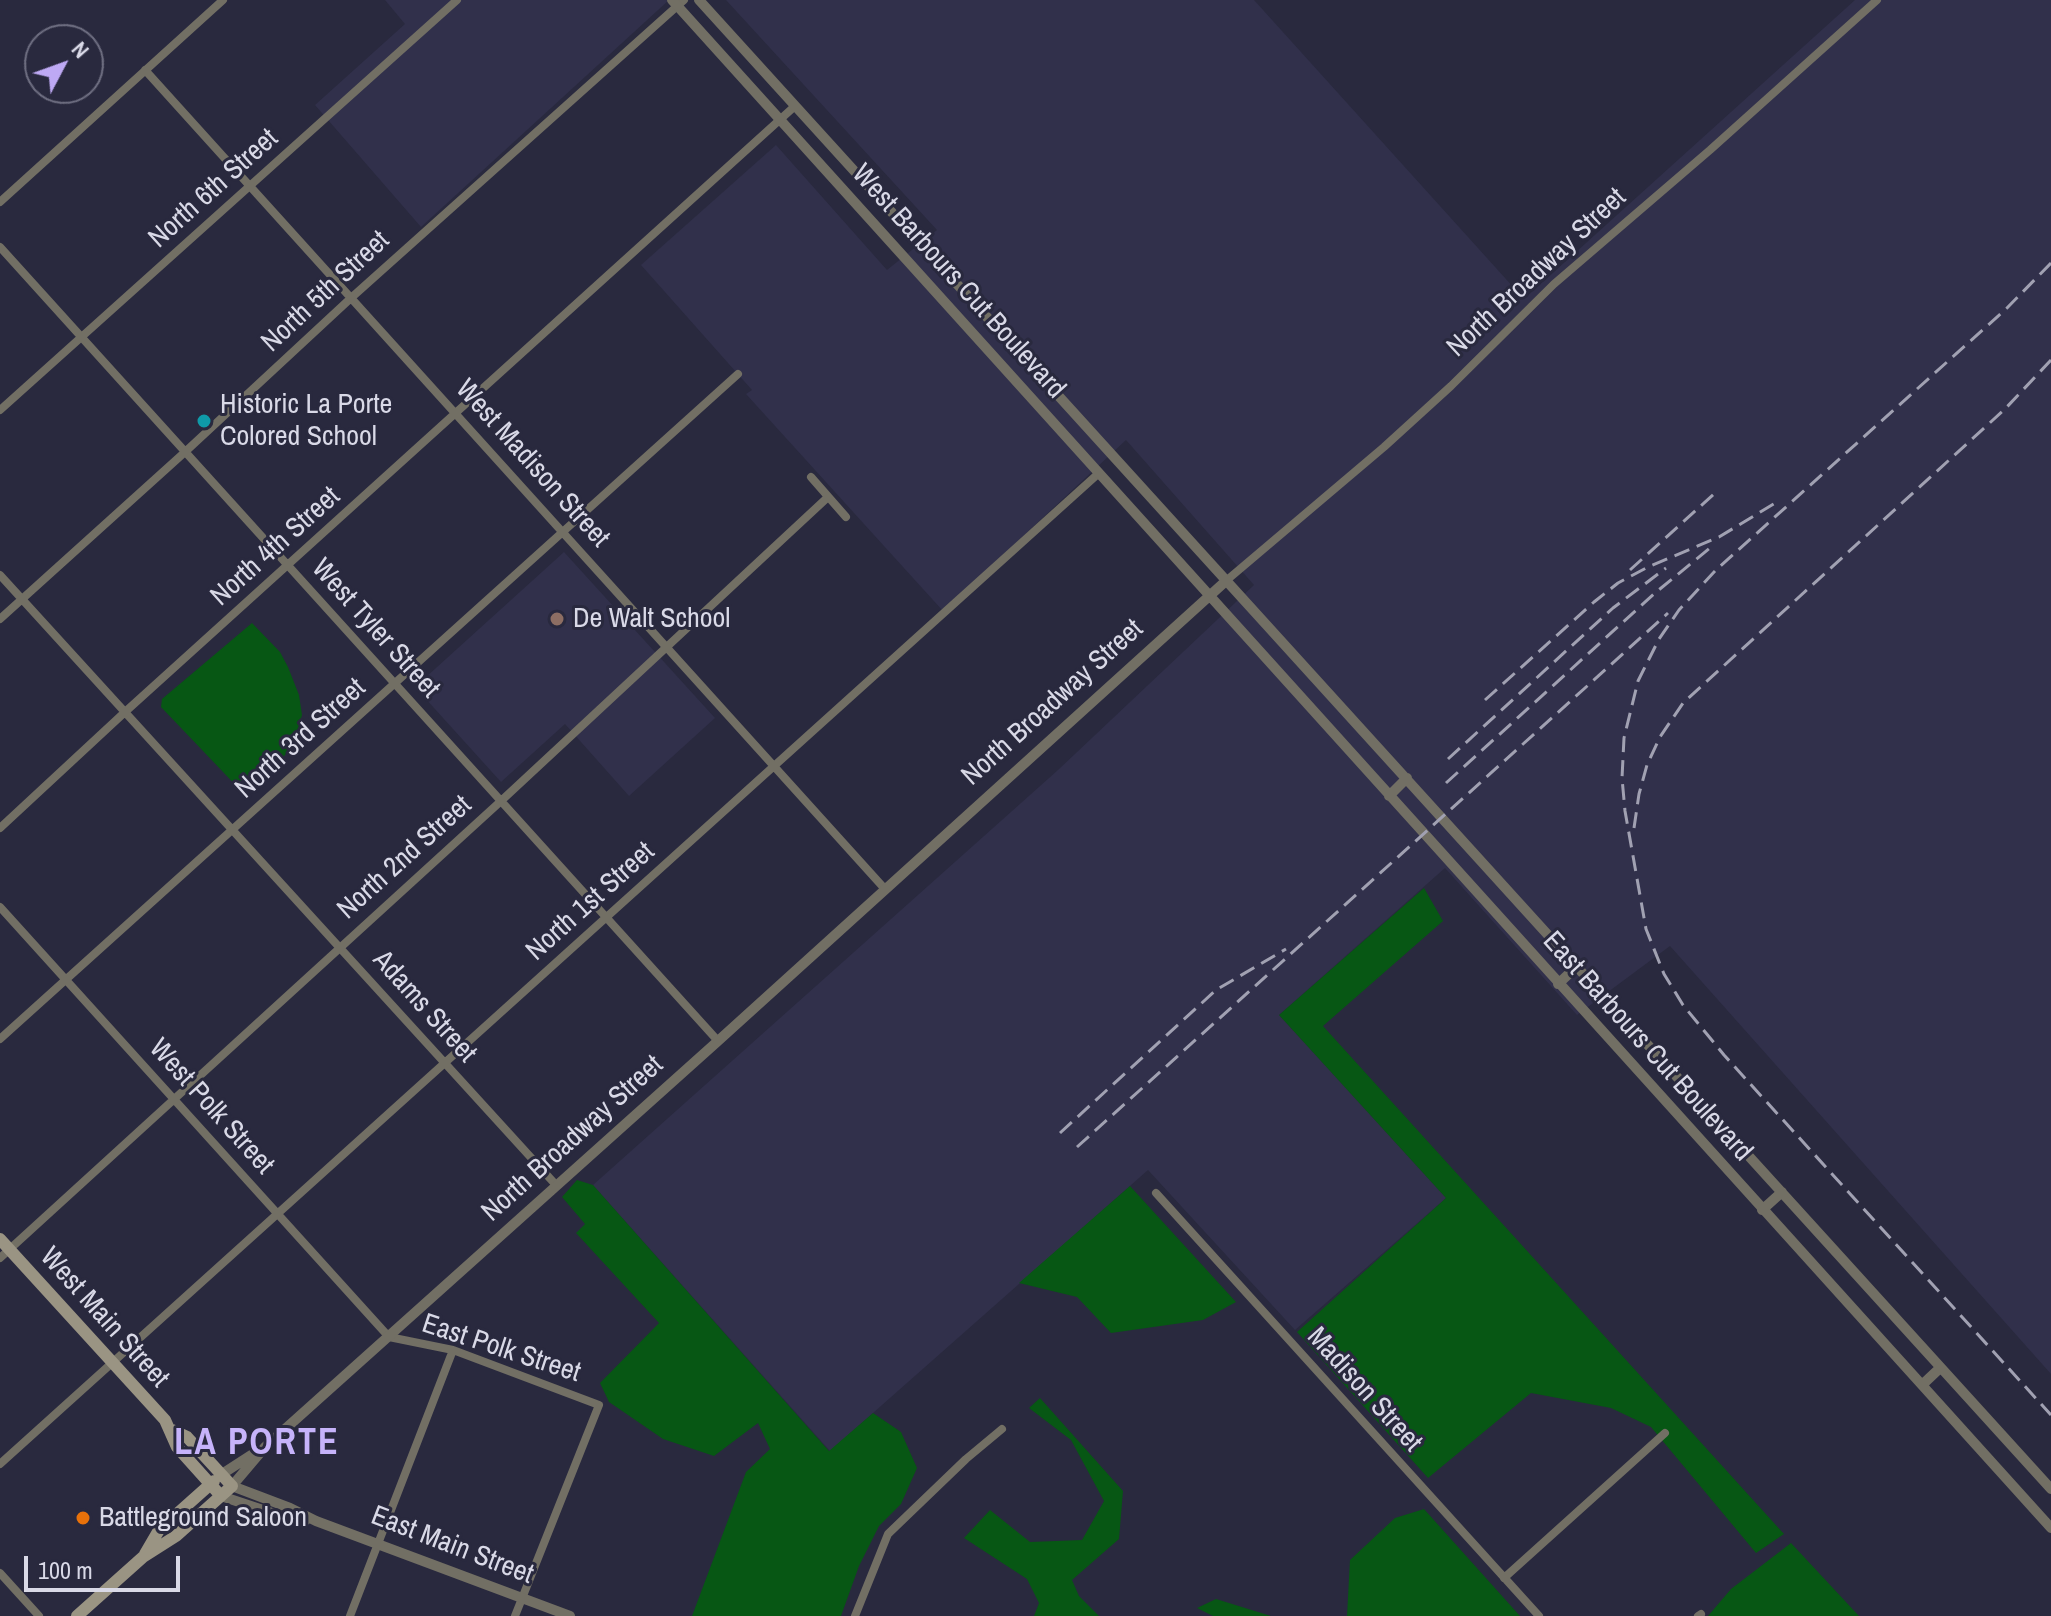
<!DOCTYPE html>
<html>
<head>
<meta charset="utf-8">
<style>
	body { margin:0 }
	#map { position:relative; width:2051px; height:1616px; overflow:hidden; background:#29293e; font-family:"Archivo Narrow",sans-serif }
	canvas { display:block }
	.north { position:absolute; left:24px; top:24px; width:80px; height:80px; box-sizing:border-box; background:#29293e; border:2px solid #6f6f82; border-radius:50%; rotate:49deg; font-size:22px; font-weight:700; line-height:32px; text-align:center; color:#d9d9e7 }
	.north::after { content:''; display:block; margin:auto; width:28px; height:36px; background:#bea9f4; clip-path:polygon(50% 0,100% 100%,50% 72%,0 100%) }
	.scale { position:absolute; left:24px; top:1556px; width:156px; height:36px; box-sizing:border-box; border:4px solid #d9d9e7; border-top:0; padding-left:10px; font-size:24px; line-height:28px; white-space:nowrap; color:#d9d9e7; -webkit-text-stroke:6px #29293e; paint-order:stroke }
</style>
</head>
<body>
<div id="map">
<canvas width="2051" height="1616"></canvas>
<div class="north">N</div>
<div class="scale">100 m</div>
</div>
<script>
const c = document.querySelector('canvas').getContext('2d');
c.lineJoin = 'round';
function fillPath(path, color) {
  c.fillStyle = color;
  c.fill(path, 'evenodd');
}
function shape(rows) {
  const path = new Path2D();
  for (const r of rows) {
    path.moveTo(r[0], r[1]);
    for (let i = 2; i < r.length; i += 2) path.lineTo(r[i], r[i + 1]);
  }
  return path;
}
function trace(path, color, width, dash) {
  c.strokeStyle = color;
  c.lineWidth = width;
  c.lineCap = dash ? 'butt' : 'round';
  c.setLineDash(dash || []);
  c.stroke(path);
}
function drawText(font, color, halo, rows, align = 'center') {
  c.font = font + ' "Archivo Narrow",sans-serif';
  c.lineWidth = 6;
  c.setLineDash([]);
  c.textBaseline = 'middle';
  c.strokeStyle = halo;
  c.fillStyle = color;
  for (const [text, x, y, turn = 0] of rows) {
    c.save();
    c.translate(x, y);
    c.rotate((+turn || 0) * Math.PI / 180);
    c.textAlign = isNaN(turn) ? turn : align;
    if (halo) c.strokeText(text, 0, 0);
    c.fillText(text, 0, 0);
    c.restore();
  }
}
const built = shape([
	[385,0,669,0,421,227,315,105,405,24],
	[726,0,1254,0,1524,299,1855,0,2051,0,2051,1374,1670,946,1577,1015,1445,868,1279,1015,1446,1198,1295,1330,1148,1170,830,1451,593,1185,1058,770,1254,585,1126,440,943,611,746,394,752,390,641,265,776,145,887,270,937,230],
	[564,552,715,718,629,796,565,724,501,782,415,687]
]);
const green = shape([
	[252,623,280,652,288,667,299,695,302,715,296,735,285,755,270,773,245,795,161,707,162,699],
	[1424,888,1443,921,1323,1026,1784,1534,1756,1553,1651,1427,1611,1408,1531,1393,1428,1478,1297,1332,1446,1198,1279,1015],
	[577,1180,593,1185,829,1451,873,1413,901,1432,917,1468,901,1504,879,1526,859,1566,841,1616,692,1616,746,1472,770,1449,758,1423,714,1456,663,1439,609,1402,600,1383,659,1323,576,1233,585,1224,562,1197],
	[1130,1186,1236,1302,1203,1320,1111,1333,1077,1297,1019,1283],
	[1040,1398,1123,1491,1119,1539,1072,1580,1079,1596,1099,1616,1034,1616,1039,1603,1027,1579,964,1538,990,1510,1030,1542,1082,1540,1104,1501,1071,1440,1029,1408],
	[1424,1509,1520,1616,1347,1616,1350,1560,1395,1518],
	[1791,1543,1859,1616,1708,1616,1731,1589],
	[1216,1599,1271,1616,1213,1616,1197,1608]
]);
const minor = shape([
	[145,70,884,888],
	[0,202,223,0],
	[0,247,718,1041],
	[0,410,457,0],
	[811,477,846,517],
	[0,575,556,1185],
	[1227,580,1384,447,1451,386,1554,284,1710,150,1877,0],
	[0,619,185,452,351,298,684,0],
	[0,828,125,712,795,106],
	[0,907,389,1337,453,1350,599,1405,515,1616],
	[0,1039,738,374],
	[1156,1193,1539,1616],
	[0,1258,501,801,828,497],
	[0,1464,1099,473],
	[0,1573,39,1616],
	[1504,1578,1665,1433],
	[350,1616,453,1350],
	[855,1616,888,1534,966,1459,1002,1429],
	[1698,1616,1701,1614]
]);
const tertiary = shape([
	[672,0,2051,1528],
	[699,0,2051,1489],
	[1389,796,1407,778],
	[1558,984,1578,965],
	[1762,1210,1782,1192],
	[1922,1385,1940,1368],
	[222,1474,256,1452],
	[221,1496,284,1517,306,1520],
	[570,1616,316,1521,290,1508,232,1486,265,1447,718,1041,1227,580]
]);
const secondary = shape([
	[0,1239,165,1420,177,1447,221,1496],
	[145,1554,159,1530,214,1481],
	[77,1616,143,1557,176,1536,232,1486,187,1437,172,1430]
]);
const rail = shape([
	[2051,263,2007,308,1716,570,1679,610,1659,639,1638,681,1624,738,1622,778,1625,811,1646,929,1664,974,1683,1005,1724,1055,2051,1415],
	[1630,570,1715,493],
	[1485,700,1594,602,1618,583,1648,567,1719,537,1777,502],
	[1448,759,1613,608,1666,568],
	[1446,783,1655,593,1710,548],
	[1634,828,1639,794,1647,765,1660,737,1683,703,2005,409,2051,360],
	[1060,1133,1216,990,1286,949],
	[1077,1147,1668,613]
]);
const markers = [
	[204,421,8,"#0f9aa8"],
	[557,619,8,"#8d6e63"],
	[83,1518,8,"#e8710a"]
];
const streetNames = [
	["North 6th Street",214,189,-42],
	["North Broadway Street",1537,273,-43],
	["West Barbours Cut Boulevard",958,282,48],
	["North 5th Street",326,292,-43],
	["West Madison Street",532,464,48],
	["North 4th Street",276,547,-42],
	["West Tyler Street",375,629,48],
	["North Broadway Street",1053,703,-42],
	["North 3rd Street",301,739,-42],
	["North 2nd Street",405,858,-42],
	["North 1st Street",591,902,-42],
	["Adams Street",424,1007,48],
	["East Barbours Cut Boulevard",1647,1047,48],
	["West Polk Street",211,1107,48],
	["North Broadway Street",573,1139,-42],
	["West Main Street",104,1318,48],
	["East Polk Street",501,1349,18],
	["Madison Street",1364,1390,48],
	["East Main Street",452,1546,21]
];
const poiNames = [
	["Historic La Porte",220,405],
	["Colored School",220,437],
	["De Walt School",573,619],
	["Battleground Saloon",99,1518]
];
const districtNames = [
	["LA PORTE",257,1444]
];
fillPath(built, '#31304b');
fillPath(green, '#075714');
trace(minor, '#726f64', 8);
trace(tertiary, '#726f64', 10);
trace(secondary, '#9a9483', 12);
trace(rail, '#a1a1b2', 3, [16, 8]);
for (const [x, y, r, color] of markers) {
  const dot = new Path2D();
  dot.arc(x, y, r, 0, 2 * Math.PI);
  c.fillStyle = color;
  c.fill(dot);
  trace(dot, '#29293e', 3);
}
drawText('28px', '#d9d9e7', '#29293e', streetNames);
drawText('28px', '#d9d9e7', '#29293e', poiNames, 'left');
c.letterSpacing = '2px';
drawText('bold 36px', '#c6b3fa', '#29293e', districtNames);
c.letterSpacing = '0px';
</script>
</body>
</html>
